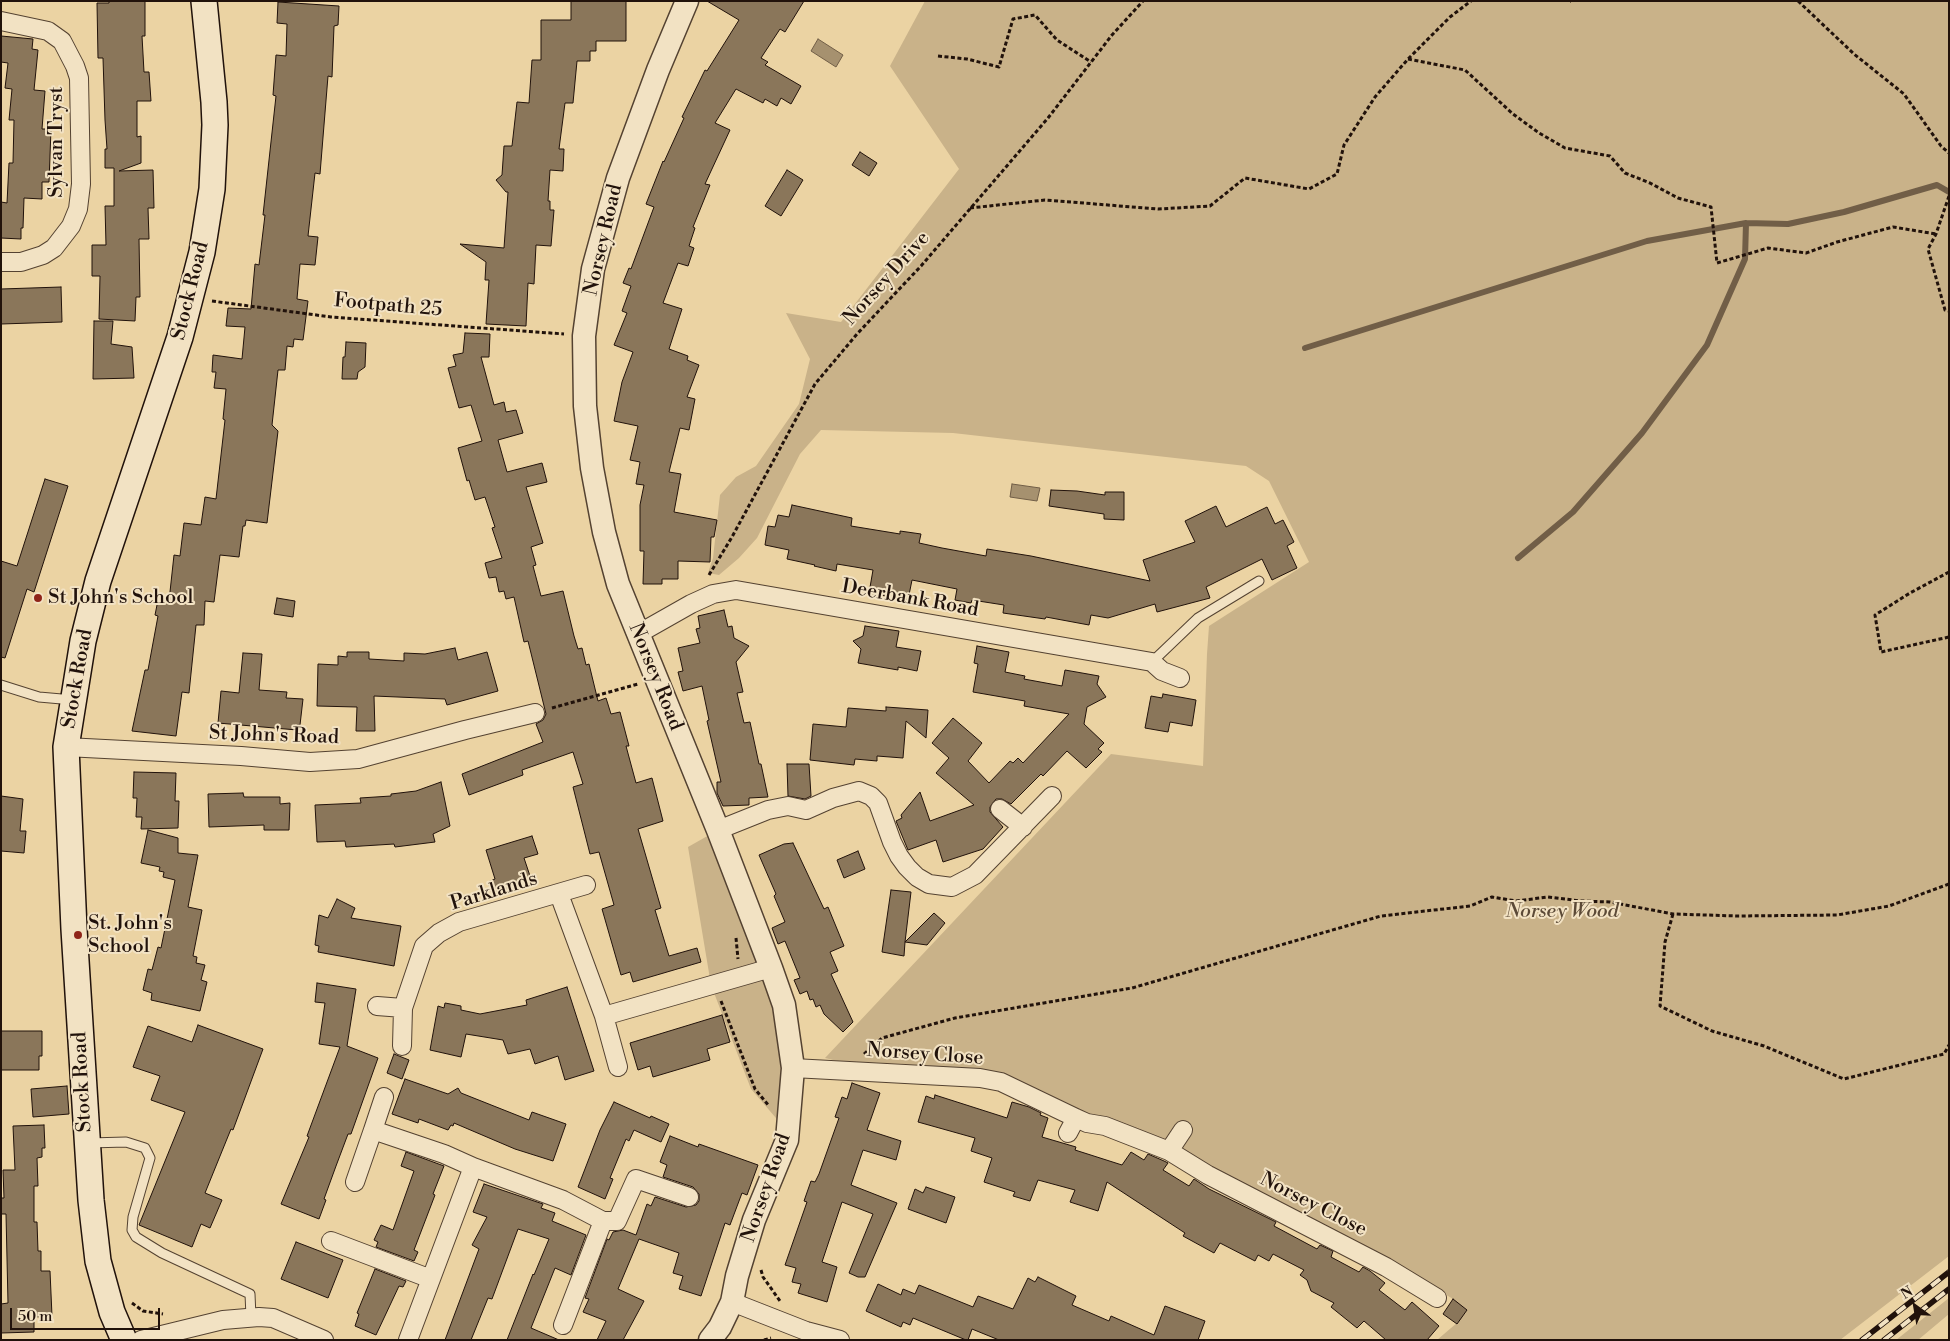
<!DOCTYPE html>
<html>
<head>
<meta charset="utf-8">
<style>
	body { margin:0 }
	#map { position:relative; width:1950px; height:1341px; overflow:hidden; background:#ebd3a3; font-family:"Libre Bodoni",serif }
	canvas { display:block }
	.frame { position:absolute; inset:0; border:2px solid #21120b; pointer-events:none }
	.north { position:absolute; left:1890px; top:1281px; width:50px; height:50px; -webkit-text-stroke:4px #f2e2c3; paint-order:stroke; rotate:328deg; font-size:14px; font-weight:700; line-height:20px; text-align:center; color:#21120b }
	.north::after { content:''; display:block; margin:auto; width:18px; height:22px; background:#21120b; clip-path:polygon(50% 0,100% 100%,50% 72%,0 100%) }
	.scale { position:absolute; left:10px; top:1308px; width:150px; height:22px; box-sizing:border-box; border:2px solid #21120b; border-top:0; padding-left:6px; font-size:15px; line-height:18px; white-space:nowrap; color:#21120b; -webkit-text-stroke:4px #f2e2c3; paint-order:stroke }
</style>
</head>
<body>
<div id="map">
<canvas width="1950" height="1341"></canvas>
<div class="frame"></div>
<div class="north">N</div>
<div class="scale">50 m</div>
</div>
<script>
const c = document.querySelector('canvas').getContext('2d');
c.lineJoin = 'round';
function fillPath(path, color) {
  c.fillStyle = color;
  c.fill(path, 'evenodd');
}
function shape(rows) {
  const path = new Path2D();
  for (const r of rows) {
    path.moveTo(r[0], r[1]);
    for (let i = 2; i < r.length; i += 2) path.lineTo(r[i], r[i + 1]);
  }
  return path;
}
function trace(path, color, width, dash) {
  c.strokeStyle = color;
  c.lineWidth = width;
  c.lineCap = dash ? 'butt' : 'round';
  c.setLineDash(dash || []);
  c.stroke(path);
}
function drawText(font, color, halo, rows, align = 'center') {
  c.font = font + ' "Libre Bodoni",serif';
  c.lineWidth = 4;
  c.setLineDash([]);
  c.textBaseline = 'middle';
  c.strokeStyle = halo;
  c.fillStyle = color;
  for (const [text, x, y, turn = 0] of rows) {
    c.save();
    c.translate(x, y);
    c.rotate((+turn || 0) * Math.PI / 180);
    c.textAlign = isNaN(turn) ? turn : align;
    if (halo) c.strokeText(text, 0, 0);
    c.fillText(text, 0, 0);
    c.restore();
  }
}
const green = shape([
	[925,1,1949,1,1949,1256,1840,1340,1437,1340,1458,1322,1453,1299,1374,1251,1266,1196,1061,1105,1028,1085,982,1071,908,1064,837,1061,825,1058,1111,754,1203,766,1207,654,1209,626,1309,562,1269,481,1246,466,953,433,821,430,800,454,757,538,739,558,719,575,708,573,713,558,720,495,736,477,756,466,799,404,810,359,786,313,841,322,959,169,890,66],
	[718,830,784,1005,788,1132,751,1089,711,985,688,847],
	[1949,1298,1949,1314,1918,1340,1896,1340]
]);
const water = shape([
	[818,39,843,55,836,67,811,51,818,39],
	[1012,484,1040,488,1037,501,1010,497,1012,484]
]);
const stream = shape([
	[1305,348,1647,241,1746,223,1788,224,1844,212,1937,185,1949,192],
	[1518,558,1573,512,1642,433,1707,345,1745,259,1746,223]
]);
const building = shape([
	[109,1,145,1,145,36,142,36,144,72,149,72,151,101,137,101,137,137,141,136,141,163,119,171,153,170,154,208,148,208,149,239,139,239,140,297,136,297,135,321,99,319,100,276,92,276,92,245,106,245,105,206,114,206,114,168,105,168,105,149,107,149,105,120,103,58,98,58,97,3,109,3,109,1],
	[571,1,626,1,626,41,596,41,596,51,590,51,590,61,577,61,573,103,565,103,559,149,564,149,563,171,550,170,548,201,550,201,550,210,554,210,551,246,536,245,534,284,528,283,526,326,486,324,489,280,485,280,486,262,460,244,504,248,508,192,506,192,496,180,502,175,504,146,512,146,517,102,529,103,532,60,541,60,541,20,571,20,571,1],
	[707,1,804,1,785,32,780,29,761,58,768,62,765,65,801,86,791,104,781,98,777,106,765,99,763,103,736,89,715,123,730,130,705,184,710,185,693,227,695,228,689,246,694,248,688,266,678,263,663,303,682,309,669,349,688,356,687,360,699,365,687,397,695,399,689,430,680,428,669,472,681,474,674,512,717,520,714,537,711,537,710,562,678,561,678,579,662,579,662,584,643,584,644,551,640,551,640,505,644,485,636,484,640,462,630,460,638,426,614,421,622,382,633,352,614,345,627,313,622,311,631,286,623,283,629,268,631,269,654,207,646,204,663,161,664,162,684,118,682,117,705,70,707,71,739,20,707,1],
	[278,2,339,6,338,25,334,26,332,77,328,76,320,174,315,173,308,236,318,237,315,265,300,264,297,299,308,301,303,340,294,339,293,347,287,346,285,370,278,370,272,425,278,431,267,523,246,520,245,526,243,526,239,557,220,555,214,602,205,601,204,625,196,625,189,693,182,692,176,736,132,731,145,670,148,670,158,616,155,615,158,600,169,601,174,555,180,556,184,523,201,525,205,497,216,499,225,420,223,419,226,389,214,388,216,372,212,372,213,355,242,359,245,327,226,326,228,308,251,309,255,264,259,265,265,215,263,215,276,96,273,95,276,55,286,56,287,24,277,23,278,2],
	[1,36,33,39,32,49,38,50,34,90,45,91,42,129,51,129,49,182,42,182,42,199,24,198,23,228,21,228,21,239,1,238,1,202,7,203,9,163,13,163,14,120,9,120,12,89,5,88,8,63,1,62,1,36],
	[860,152,877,163,869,176,852,165,860,152],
	[787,170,803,180,781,216,765,206,787,170],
	[61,287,62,322,1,324,1,289,61,287],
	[94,321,113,321,111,344,132,347,134,378,93,379,94,321],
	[465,333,490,334,489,357,481,357,494,405,504,402,506,412,516,410,523,433,498,440,507,472,542,463,547,482,526,487,543,543,531,547,536,565,533,566,541,596,563,591,574,636,578,649,582,648,586,665,589,664,598,701,606,698,611,714,620,712,629,746,626,746,636,783,652,778,663,821,638,829,661,908,655,910,669,956,697,948,701,962,633,982,630,972,621,975,602,909,614,905,599,852,590,854,573,787,583,784,573,752,522,770,523,775,469,795,462,774,543,742,536,724,543,720,546,714,528,641,524,642,514,597,506,599,504,591,499,592,496,577,489,578,485,563,502,558,492,528,495,527,485,497,475,500,469,480,467,481,458,448,482,441,471,405,459,408,448,368,456,366,453,355,463,353,465,333],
	[346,342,366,343,365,367,358,372,357,379,342,379,343,357,345,357,346,342],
	[45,479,68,486,34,592,27,589,5,658,1,657,1,561,17,566,45,479],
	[1051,490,1077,491,1105,495,1105,492,1124,492,1124,520,1104,519,1104,514,1049,506,1051,490],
	[792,505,852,518,851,526,900,534,900,531,921,534,919,543,942,548,986,556,987,549,1031,556,1150,581,1143,560,1195,542,1185,521,1216,506,1226,527,1267,507,1275,524,1283,520,1294,542,1287,546,1297,568,1272,580,1262,559,1206,587,1210,598,1157,612,1155,604,1108,618,1091,615,1089,625,1046,617,1045,619,1003,613,1004,605,972,600,971,603,955,600,957,589,912,580,908,600,869,593,873,570,837,564,836,571,814,566,815,565,787,559,789,550,765,545,768,526,775,527,778,515,789,517,792,505],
	[277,598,295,601,293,617,274,614,277,598],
	[724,610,728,627,732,626,734,638,749,646,736,662,743,692,737,693,744,723,750,722,759,764,761,764,768,797,749,798,749,805,723,806,717,793,717,782,721,782,707,721,709,720,702,686,683,691,678,672,683,671,678,648,700,643,696,629,700,628,698,616,724,610],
	[865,626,899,631,896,647,921,651,917,671,898,667,898,670,858,663,861,649,853,641,863,636,865,626],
	[977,646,1009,652,1005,672,1025,676,1024,679,1062,686,1065,670,1099,676,1097,684,1106,697,1087,707,1084,724,1104,743,1098,749,1102,752,1086,768,1067,751,1043,776,1041,774,1011,804,1002,799,996,799,990,807,990,812,1003,827,983,849,943,862,936,840,908,850,896,821,902,818,901,815,920,792,930,821,974,805,936,773,949,758,932,743,953,718,982,743,968,761,989,783,1010,761,1013,763,1018,758,1023,763,1069,714,1024,706,1025,701,973,692,978,664,974,663,977,646],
	[455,648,458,660,487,652,498,691,447,705,445,699,374,696,375,731,356,731,357,707,317,706,318,664,338,665,338,656,347,657,347,652,369,652,369,659,404,661,404,653,425,654,455,648],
	[243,653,262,654,259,690,287,692,286,698,303,699,300,725,297,725,297,730,218,723,221,691,239,693,243,653],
	[1163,694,1196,700,1192,726,1170,722,1168,732,1145,728,1151,696,1162,698,1163,694],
	[886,707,928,710,926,738,906,721,903,758,877,756,877,761,855,759,854,765,810,760,813,724,846,727,848,708,886,711,886,707],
	[787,764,809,764,811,796,805,799,788,796,787,764],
	[134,772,176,773,175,801,179,801,178,828,141,829,142,817,136,817,137,798,133,798,134,772],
	[441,782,450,826,433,834,435,842,395,847,394,844,346,847,345,841,317,842,315,805,361,803,360,798,391,796,391,794,416,791,441,782],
	[243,793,244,797,280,797,280,804,290,803,289,830,264,830,264,825,209,827,208,794,243,793],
	[1,796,23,799,20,831,26,831,24,853,1,851,1,796],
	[148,830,178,838,178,853,198,855,188,907,202,910,193,956,197,957,196,963,205,965,201,980,207,982,200,1011,151,1000,152,993,143,990,148,969,152,970,158,947,161,948,175,880,163,877,164,872,159,871,160,867,141,863,148,830],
	[532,836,538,854,524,858,533,885,493,897,488,882,495,879,486,850,532,836],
	[793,843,824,909,828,907,844,946,830,952,838,971,831,974,853,1022,843,1032,824,1014,820,1005,816,1007,813,999,810,1000,807,991,800,994,794,980,800,978,785,941,778,944,772,928,785,922,774,896,776,894,759,855,784,844,793,843],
	[858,851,865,869,844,878,837,860,858,851],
	[891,890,911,892,905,942,934,913,945,923,927,945,905,942,904,956,882,952,891,890],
	[337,899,355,908,351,918,401,926,394,966,318,952,319,946,315,945,319,915,328,918,337,899],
	[317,983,356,989,347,1046,378,1058,351,1134,348,1134,336,1166,324,1199,326,1200,319,1219,281,1204,309,1137,307,1136,340,1047,319,1044,325,1003,315,1002,317,983],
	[567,987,594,1071,565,1080,558,1056,535,1064,530,1049,508,1054,503,1040,466,1034,461,1057,430,1050,438,1006,444,1008,445,1003,461,1006,461,1010,480,1014,527,1005,526,1000,567,987],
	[722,1015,730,1042,707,1049,710,1060,653,1077,650,1066,638,1070,630,1043,722,1015],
	[198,1025,263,1049,233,1130,231,1129,205,1193,222,1200,210,1228,201,1224,192,1247,139,1225,185,1112,151,1100,160,1076,133,1067,148,1026,192,1042,198,1025],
	[1,1031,42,1031,42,1056,39,1056,39,1070,1,1070,1,1031],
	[394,1054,409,1060,402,1079,387,1073,394,1054],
	[405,1079,448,1094,458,1088,461,1093,529,1120,532,1112,566,1124,553,1161,515,1149,454,1123,453,1126,451,1125,448,1130,419,1119,418,1123,392,1114,405,1079],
	[852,1083,880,1093,867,1130,901,1141,896,1160,863,1150,851,1185,897,1203,865,1277,858,1277,849,1273,873,1214,842,1202,822,1262,837,1267,827,1302,798,1293,801,1284,792,1282,796,1268,785,1265,807,1202,804,1201,811,1181,815,1182,819,1174,839,1118,835,1117,842,1097,847,1099,852,1083],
	[67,1086,69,1114,33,1117,31,1089,67,1086],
	[935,1095,1007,1118,1012,1102,1029,1107,1041,1113,1040,1115,1048,1118,1042,1137,1076,1147,1075,1150,1122,1165,1131,1152,1144,1160,1148,1154,1164,1161,1168,1163,1163,1170,1189,1186,1194,1179,1209,1189,1276,1222,1274,1226,1317,1249,1320,1245,1333,1251,1331,1257,1359,1272,1363,1267,1370,1271,1385,1283,1379,1290,1405,1310,1412,1302,1439,1326,1427,1340,1386,1340,1364,1321,1357,1328,1331,1307,1334,1303,1311,1291,1307,1280,1300,1275,1304,1270,1273,1254,1269,1261,1258,1255,1255,1261,1220,1243,1214,1253,1183,1236,1185,1233,1107,1182,1098,1211,1070,1202,1075,1190,1038,1180,1030,1201,1013,1196,1015,1192,984,1182,992,1158,971,1151,975,1138,918,1122,926,1096,934,1099,935,1095],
	[614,1102,650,1118,651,1116,669,1124,661,1142,634,1130,629,1141,626,1139,610,1178,613,1179,605,1199,578,1187,600,1130,614,1102],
	[44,1125,45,1148,42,1148,42,1157,37,1158,38,1186,34,1186,34,1222,37,1222,38,1251,41,1251,41,1271,50,1271,52,1316,34,1317,34,1332,1,1333,1,1304,8,1303,6,1214,1,1214,1,1198,4,1198,3,1170,15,1170,13,1126,44,1125],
	[670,1136,698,1147,699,1144,758,1165,747,1195,742,1193,730,1225,725,1223,701,1296,679,1289,683,1276,673,1273,679,1253,639,1239,618,1289,644,1301,623,1340,597,1340,606,1321,583,1312,589,1299,585,1298,607,1239,609,1240,613,1232,623,1230,636,1235,647,1204,651,1206,655,1197,686,1207,696,1205,699,1201,699,1194,693,1187,663,1177,667,1165,660,1162,670,1136],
	[406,1152,444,1166,433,1194,435,1195,414,1250,418,1252,414,1261,376,1247,378,1242,374,1240,381,1225,393,1230,414,1171,401,1166,406,1152],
	[484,1184,543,1204,541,1208,555,1213,552,1221,586,1235,571,1275,555,1268,531,1328,559,1340,507,1340,533,1274,534,1275,549,1239,518,1229,492,1299,488,1298,471,1340,445,1340,479,1249,472,1245,487,1217,473,1212,484,1184],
	[926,1187,955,1197,946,1223,908,1209,915,1189,923,1193,926,1187],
	[296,1242,343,1260,328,1298,281,1279,296,1242],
	[375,1269,406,1281,403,1287,399,1286,376,1335,355,1326,359,1314,357,1313,375,1269],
	[1038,1277,1076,1296,1072,1305,1109,1321,1111,1316,1154,1335,1165,1306,1205,1321,1198,1340,999,1340,972,1329,968,1340,966,1340,913,1318,910,1325,903,1322,901,1327,866,1311,878,1284,901,1295,903,1289,915,1294,919,1285,973,1307,978,1296,1013,1309,1028,1278,1035,1282,1038,1277],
	[1453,1299,1467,1310,1457,1324,1443,1314,1453,1299]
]);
const path = shape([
	[1570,1,1571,1],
	[1798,1,1854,54,1904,94,1941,146,1949,153],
	[938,56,967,59,999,67,1013,19,1035,15,1057,40,1091,62],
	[1408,59,1465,70,1513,114,1539,133,1565,148,1610,156,1625,173,1650,183,1678,198,1711,207,1717,263,1768,248,1806,253,1837,242,1893,227,1936,234],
	[1949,196,1936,234,1928,249,1945,310,1949,311],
	[970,208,1045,200,1158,209,1210,206,1245,178,1309,189,1337,174,1344,145,1375,97,1408,59,1450,17,1471,1],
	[212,301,331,317,564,334],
	[1949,572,1910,593,1875,615,1881,652,1949,637],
	[709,575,732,537,815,384,857,334,921,266,1048,118,1112,35,1143,1],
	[552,708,638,684],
	[1673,914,1665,942,1660,1006,1712,1031,1764,1046,1844,1079,1944,1054,1949,1045],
	[736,938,738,959],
	[721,1001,755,1089,769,1106],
	[864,1054,882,1038,955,1018,1132,988,1381,916,1470,906,1492,897,1516,901,1548,897,1581,901,1610,902,1673,914,1738,916,1837,915,1889,906,1949,884],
	[761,1270,763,1277,780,1301],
	[132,1303,143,1311,163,1314],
	[764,1340,771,1338]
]);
const service = shape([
	[1152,662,1198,618,1259,581],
	[1,685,39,697,73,700],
	[89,1143,126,1142,145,1148,150,1158,133,1217,132,1230,136,1237,162,1253,250,1294,251,1317]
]);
const minor = shape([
	[1,21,48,31,62,41,75,66,79,78,81,184,78,209,71,226,54,248,43,255,21,262,1,262],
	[638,634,691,604,713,594,736,590,1152,662,1162,671,1180,678],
	[66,747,241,756,310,762,358,759,465,730,535,713],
	[1000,809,1023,827],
	[718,830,768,810,788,806,806,810,833,798,859,791,871,796,878,803,892,842,899,856,907,867,917,877,929,884,952,887,975,875,1052,796],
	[559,894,604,1016,771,968],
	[377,1006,403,1008,424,946,439,933,459,922,586,885],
	[604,1016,618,1067],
	[402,1046,403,1008],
	[793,1068,980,1078,1001,1082,1076,1118,1087,1123,1105,1126,1169,1151,1208,1175,1386,1267,1437,1298],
	[373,1130,384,1097],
	[1068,1133,1076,1118],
	[1169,1151,1183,1130],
	[355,1182,373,1130,444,1154,473,1167,563,1200,603,1221,617,1221,636,1179,689,1197],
	[331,1241,431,1279],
	[732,1302,806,1331,840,1340],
	[563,1325,603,1221],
	[141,1340,223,1320,259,1317,273,1318,324,1340],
	[408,1340,473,1167]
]);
const tertiary = shape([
	[687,1,658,70,618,178,593,269,584,336,585,406,592,468,604,532,618,584,718,830,771,968,784,1005,793,1068,787,1140,754,1220,737,1276,732,1302,720,1327,710,1340]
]);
const secondary = shape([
	[124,1340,112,1312,98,1261,91,1200,74,929,66,747,83,641,98,581,180,337,202,252,212,189,215,125,214,102,204,1]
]);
const rail = shape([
	[1862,1340,1949,1272],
	[1884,1340,1949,1289]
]);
const markers = [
	[38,598,5,"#8f2418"],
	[78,935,5,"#8f2418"]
];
const streetNames = [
	["Sylvan Tryst",57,142,-90],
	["Norsey Road",604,240,-77],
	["Norsey Drive",887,279,-48],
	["Stock Road",191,291,-76],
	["Footpath 25",388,306,5],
	["Deerbank Road",910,599,10],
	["Norsey Road",655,677,68],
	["Stock Road",78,679,-80],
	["St John's Road",274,736,2],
	["Parklands",494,892,-17],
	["Norsey Close",925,1055,4],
	["Stock Road",83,1082,-93],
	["Norsey Road",767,1188,-71],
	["Norsey Close",1313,1205,27]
];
const poiNames = [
	["St John's School",48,598],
	["St. John's",88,924],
	["School",88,947]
];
const parkNames = [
	["Norsey Wood",1562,912]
];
fillPath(green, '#c9b289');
fillPath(water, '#a6916f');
trace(water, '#715e47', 1);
trace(stream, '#715e47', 6);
fillPath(building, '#8a765a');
trace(building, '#21120b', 1);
trace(service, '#544231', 11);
trace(minor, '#544231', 20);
trace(tertiary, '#544231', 25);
trace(secondary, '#21120b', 28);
trace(path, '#21120b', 3, [4, 2.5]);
trace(service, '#f2e2c3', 9);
trace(minor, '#f2e2c3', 18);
trace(tertiary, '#f2e2c3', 22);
trace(secondary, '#f2e2c3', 25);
trace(rail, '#21120b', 5.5);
trace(rail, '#f2e2c3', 4, [11]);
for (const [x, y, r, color] of markers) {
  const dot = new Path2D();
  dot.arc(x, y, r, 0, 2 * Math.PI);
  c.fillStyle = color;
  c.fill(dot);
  trace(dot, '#f2e2c3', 2);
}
drawText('20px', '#21120b', '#f2e2c3', streetNames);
drawText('20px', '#21120b', '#f2e2c3', poiNames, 'left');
drawText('italic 20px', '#5c4a37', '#f2e2c3', parkNames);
</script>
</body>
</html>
